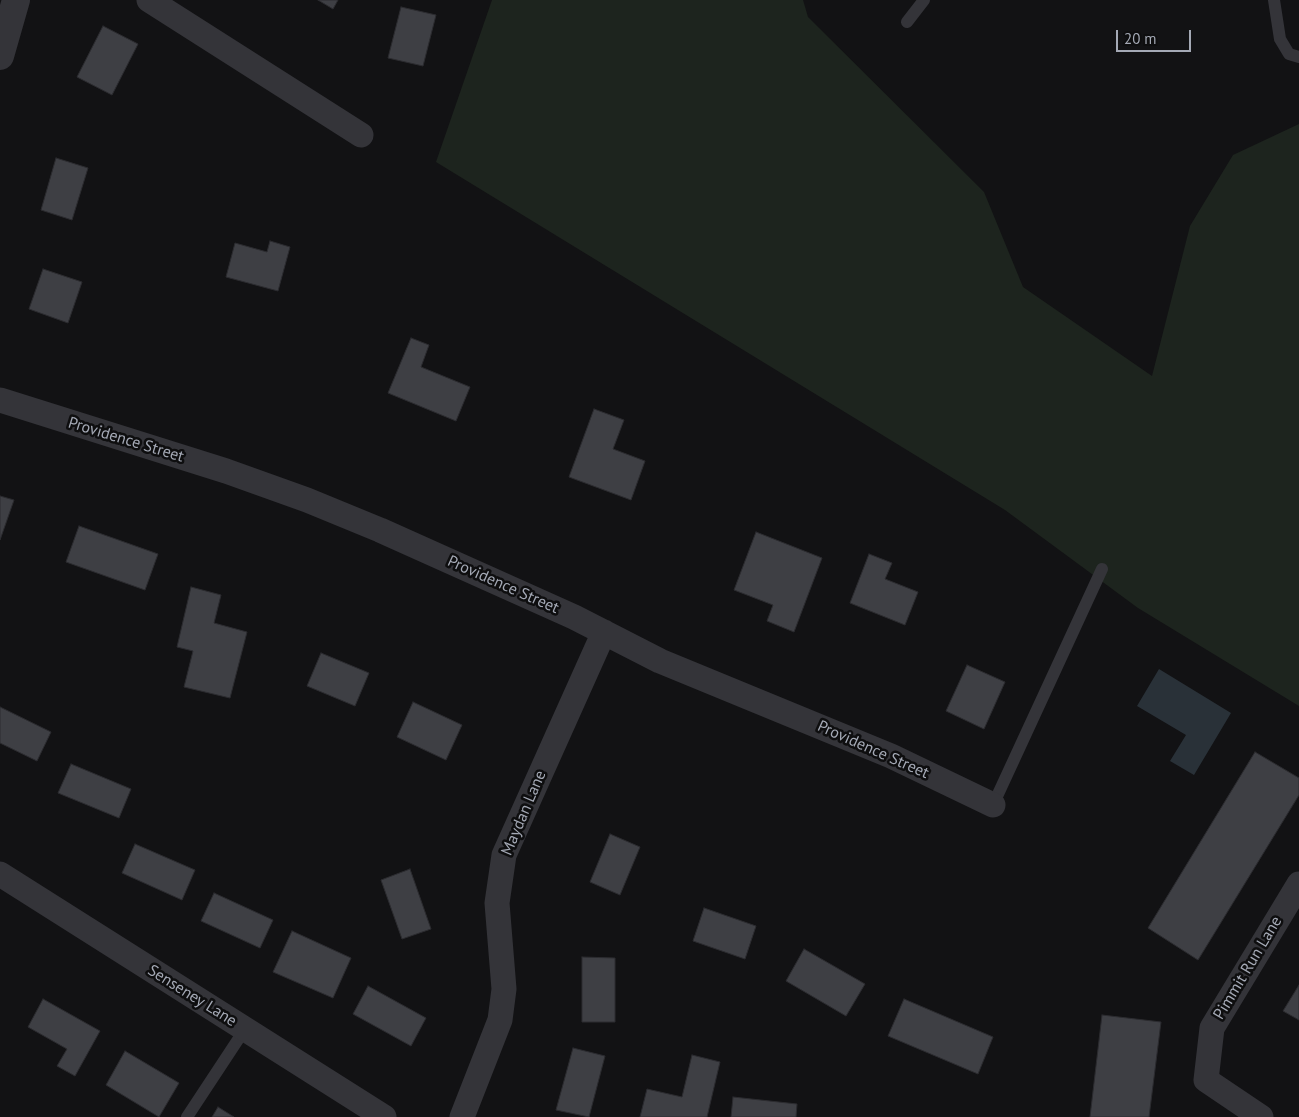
<!DOCTYPE html>
<html>
<head>
<meta charset="utf-8">
<style>
	body { margin:0 }
	#map { position:relative; width:1299px; height:1117px; overflow:hidden; background:#121214; font-family:"PT Sans",sans-serif }
	canvas { display:block }
	.scale { position:absolute; left:1116px; top:30px; width:75px; height:22px; box-sizing:border-box; border:2px solid #a4a9b5; border-top:0; padding-left:6px; font-size:15px; line-height:18px; white-space:nowrap; color:#a4a9b5; -webkit-text-stroke:4px #0e0e0f; paint-order:stroke }
</style>
</head>
<body>
<div id="map">
<canvas width="1299" height="1117"></canvas>
<div class="scale">20 m</div>
</div>
<script>
const c = document.querySelector('canvas').getContext('2d');
c.lineJoin = 'round';
function fillPath(path, color) {
  c.fillStyle = color;
  c.fill(path, 'evenodd');
}
function shape(rows) {
  const path = new Path2D();
  for (const r of rows) {
    path.moveTo(r[0], r[1]);
    for (let i = 2; i < r.length; i += 2) path.lineTo(r[i], r[i + 1]);
  }
  return path;
}
function trace(path, color, width, dash) {
  c.strokeStyle = color;
  c.lineWidth = width;
  c.lineCap = dash ? 'butt' : 'round';
  c.setLineDash(dash || []);
  c.stroke(path);
}
function drawText(font, color, halo, rows, align = 'center') {
  c.font = font + ' "PT Sans",sans-serif';
  c.lineWidth = 5;
  c.setLineDash([]);
  c.textBaseline = 'middle';
  c.strokeStyle = halo;
  c.fillStyle = color;
  for (const [text, x, y, turn = 0] of rows) {
    c.save();
    c.translate(x, y);
    c.rotate((+turn || 0) * Math.PI / 180);
    c.textAlign = isNaN(turn) ? turn : align;
    if (halo) c.strokeText(text, 0, 0);
    c.fillText(text, 0, 0);
    c.restore();
  }
}
const green = shape([
	[492,0,803,0,808,17,984,192,1023,287,1152,376,1190,226,1233,155,1299,124,1299,706,1138,608,1005,510,436,162]
]);
const water = shape([
	[1159,669,1231,713,1194,775,1170,761,1186,735,1137,706]
]);
const building = shape([
	[318,0,338,0,333,9,318,0],
	[401,7,436,15,423,66,388,58,401,7],
	[103,26,138,44,112,95,77,77,103,26],
	[56,158,88,168,72,220,41,210,56,158],
	[270,241,290,247,278,291,226,277,235,243,267,252,270,241],
	[43,269,82,282,68,323,29,309,43,269],
	[411,338,429,345,421,367,470,387,456,421,388,393,411,338],
	[594,409,624,420,613,449,645,461,631,500,569,477,594,409],
	[0,496,14,500,0,540,0,496],
	[79,526,158,554,145,590,66,562,79,526],
	[756,532,822,558,794,632,767,621,773,605,734,590,756,532],
	[869,554,892,563,885,579,918,592,905,625,850,603,869,554],
	[191,587,221,595,214,623,247,632,230,698,184,687,193,651,177,647,191,587],
	[321,653,369,673,355,706,307,686,321,653],
	[967,665,1005,682,984,729,946,711,967,665],
	[413,702,462,725,446,760,397,737,413,702],
	[0,707,51,732,37,761,0,743,0,707],
	[1255,752,1299,778,1299,795,1198,960,1148,928,1255,752],
	[71,764,131,789,119,818,58,793,71,764],
	[610,834,640,847,620,895,590,882,610,834],
	[135,844,195,870,182,900,122,873,135,844],
	[410,869,431,929,402,939,381,880,410,869],
	[214,893,273,920,260,948,201,921,214,893],
	[704,908,756,926,745,959,693,941,704,908],
	[292,931,351,958,333,998,273,972,292,931],
	[804,949,865,984,846,1016,786,981,804,949],
	[582,957,615,958,615,1022,582,1022,582,957],
	[1299,985,1299,1020,1283,1011,1299,985],
	[368,986,426,1018,411,1046,353,1014,368,986],
	[43,999,100,1031,75,1076,57,1066,67,1049,28,1027,43,999],
	[904,999,993,1037,978,1074,888,1036,904,999],
	[1102,1015,1161,1022,1149,1117,1090,1117,1102,1015],
	[573,1048,605,1056,589,1117,556,1110,573,1048],
	[125,1051,179,1083,159,1117,106,1085,125,1051],
	[692,1055,720,1062,707,1117,640,1117,647,1089,682,1097,692,1055],
	[733,1097,797,1104,796,1117,731,1117,733,1097],
	[218,1107,234,1117,212,1117,218,1107]
]);
const service = shape([
	[1274,0,1280,39,1289,54,1299,57],
	[907,22,924,0],
	[993,805,1102,569],
	[187,1117,245,1029]
]);
const minor = shape([
	[149,0,361,135],
	[0,400,226,471,307,500,380,530,574,617,660,661,891,756,993,805],
	[0,874,384,1117],
	[462,1117,500,1020,504,989,497,903,504,855,604,632],
	[1261,1117,1206,1080,1212,1028,1299,884]
]);
const tertiary = shape([
	[0,56,16,0]
]);
const streetNames = [
	["Providence Street",126,440,17],
	["Providence Street",503,585,24],
	["Providence Street",873,750,24],
	["Maydan Lane",524,813,-67],
	["Pimmit Run Lane",1248,968,-59],
	["Senseney Lane",192,996,32]
];
fillPath(green, '#1d241e');
fillPath(water, '#293138');
fillPath(building, '#3e3f44');
trace(building, '#2c2c30', 1);
trace(service, '#343439', 12);
trace(minor, '#343439', 25);
trace(tertiary, '#343439', 28);
drawText('16px', '#a4a9b5', '#0e0e0f', streetNames);
</script>
</body>
</html>
